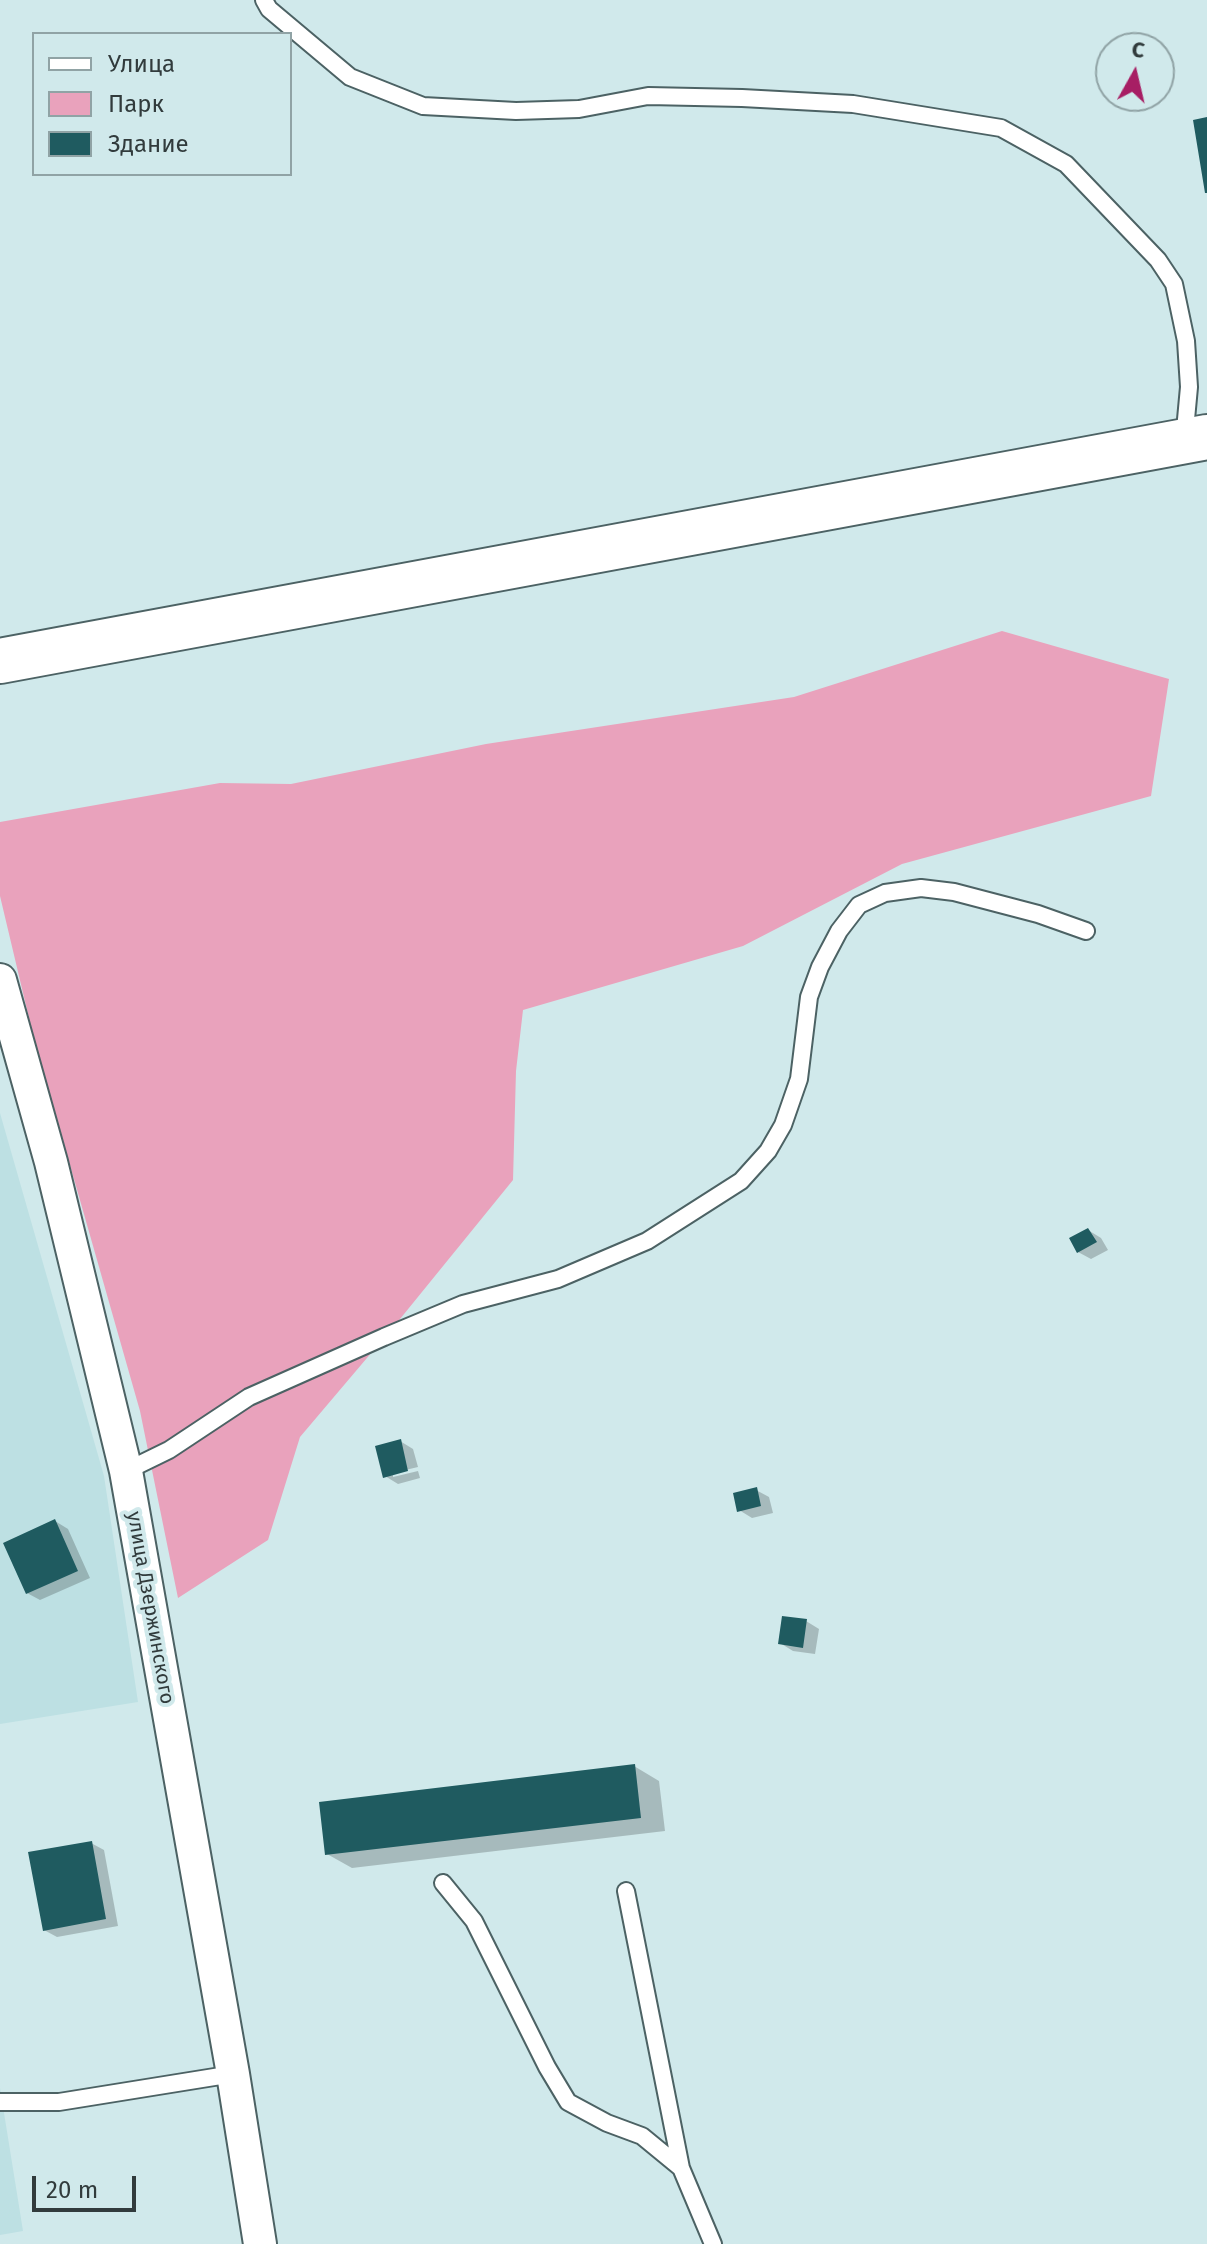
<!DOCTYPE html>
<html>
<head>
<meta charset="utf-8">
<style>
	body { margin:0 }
	#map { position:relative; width:1207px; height:2244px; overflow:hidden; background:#d0e9eb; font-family:"Fira Sans",sans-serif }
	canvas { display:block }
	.legend { position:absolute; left:32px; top:32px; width:260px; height:144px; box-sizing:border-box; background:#d0e9eb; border:2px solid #90a3a5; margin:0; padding:10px 14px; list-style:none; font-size:24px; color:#313b3c }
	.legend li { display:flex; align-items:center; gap:16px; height:40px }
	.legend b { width:40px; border:2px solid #90a3a5 }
	.north { position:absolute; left:1095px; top:32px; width:80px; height:80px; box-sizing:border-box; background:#d0e9eb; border:2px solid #90a3a5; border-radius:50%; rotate:8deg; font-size:22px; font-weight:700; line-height:32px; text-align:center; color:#313b3c }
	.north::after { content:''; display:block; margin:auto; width:28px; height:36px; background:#a71e64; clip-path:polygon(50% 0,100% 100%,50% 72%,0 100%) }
	.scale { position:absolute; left:32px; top:2176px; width:104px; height:36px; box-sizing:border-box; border:4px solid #313b3c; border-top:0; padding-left:10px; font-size:24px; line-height:28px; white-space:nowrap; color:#313b3c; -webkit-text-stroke:6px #d0e9eb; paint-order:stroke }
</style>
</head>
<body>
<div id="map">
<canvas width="1207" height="2244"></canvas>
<ul class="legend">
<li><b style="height:10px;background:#fff"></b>Улица</li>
<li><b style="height:22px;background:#e9a2bc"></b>Парк</li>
<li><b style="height:22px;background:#1f5b60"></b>Здание</li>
</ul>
<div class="north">С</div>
<div class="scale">20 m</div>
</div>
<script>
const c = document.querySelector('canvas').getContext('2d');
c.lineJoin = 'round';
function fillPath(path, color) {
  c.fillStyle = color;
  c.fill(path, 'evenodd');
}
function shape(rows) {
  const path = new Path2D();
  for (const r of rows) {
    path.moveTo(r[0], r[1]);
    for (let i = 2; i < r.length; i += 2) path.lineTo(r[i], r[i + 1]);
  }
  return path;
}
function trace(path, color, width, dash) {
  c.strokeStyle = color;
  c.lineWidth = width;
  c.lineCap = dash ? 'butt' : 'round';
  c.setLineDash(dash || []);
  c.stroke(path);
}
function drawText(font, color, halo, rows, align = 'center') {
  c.font = font + ' "Fira Sans",sans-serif';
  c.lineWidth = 8;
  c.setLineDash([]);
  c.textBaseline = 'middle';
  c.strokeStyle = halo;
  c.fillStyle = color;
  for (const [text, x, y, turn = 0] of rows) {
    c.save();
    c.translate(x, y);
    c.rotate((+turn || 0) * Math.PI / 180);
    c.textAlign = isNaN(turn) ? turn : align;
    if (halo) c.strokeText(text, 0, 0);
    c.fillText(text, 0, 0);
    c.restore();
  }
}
const built = shape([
	[0,1113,104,1476,138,1702,0,1724],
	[0,2088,23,2231,0,2235]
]);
const green = shape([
	[1002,631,1169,679,1151,796,902,864,743,946,523,1010,516,1071,513,1180,400,1319,300,1437,268,1540,178,1598,140,1411,33,1035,0,896,0,822,220,783,291,784,486,744,794,697]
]);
const shadow = shape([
	[1088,1230,1101,1238,1108,1250,1091,1259,1078,1252],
	[400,1441,413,1449,418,1467,393,1473,393,1477,418,1471,420,1478,398,1484,385,1476],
	[756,1490,769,1497,773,1513,752,1518,739,1510],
	[55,1521,68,1529,90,1578,40,1600,27,1593],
	[806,1621,819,1629,815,1654,793,1651,780,1643],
	[634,1766,659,1781,665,1831,352,1868,327,1854],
	[91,1843,104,1850,118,1926,57,1937,44,1930]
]);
const building = shape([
	[1207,117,1207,193,1205,193,1193,120],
	[1088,1228,1097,1242,1077,1253,1069,1238],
	[401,1439,408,1471,383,1478,375,1446],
	[757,1487,761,1506,737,1512,733,1493],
	[55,1519,78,1571,26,1594,3,1543],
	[782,1616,807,1619,803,1648,778,1644],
	[635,1764,641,1818,325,1855,319,1802],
	[92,1841,106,1919,43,1931,28,1852]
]);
const service = shape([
	[264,0,269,9,350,77,423,106,516,111,579,109,648,96,742,98,853,104,1001,128,1066,164,1158,260,1174,284,1186,341,1189,387,1184,441],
	[126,1471,169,1450,249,1397,384,1337,463,1304,558,1279,647,1241,741,1181,768,1151,783,1125,799,1079,809,997,820,967,839,931,859,905,885,893,921,888,954,892,1038,914,1086,931],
	[443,1883,474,1921,547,2067,568,2102,607,2123,642,2136,681,2168,713,2244],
	[626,1891,681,2168],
	[0,2102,59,2102,233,2074]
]);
const minor = shape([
	[0,980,51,1162,126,1471,233,2074,260,2244]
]);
const primary = shape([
	[0,661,1207,437]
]);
const streetNames = [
	["улица Дзержинского",150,1608,80]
];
fillPath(built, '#bde0e3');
fillPath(green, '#e9a2bc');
fillPath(shadow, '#0003');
fillPath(building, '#1f5b60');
trace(service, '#4c6264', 20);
trace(minor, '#4c6264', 36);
trace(primary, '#4c6264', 48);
trace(service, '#fff', 16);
trace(minor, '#fff', 32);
trace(primary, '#fff', 44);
drawText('20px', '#313b3c', '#d0e9eb', streetNames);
</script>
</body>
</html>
